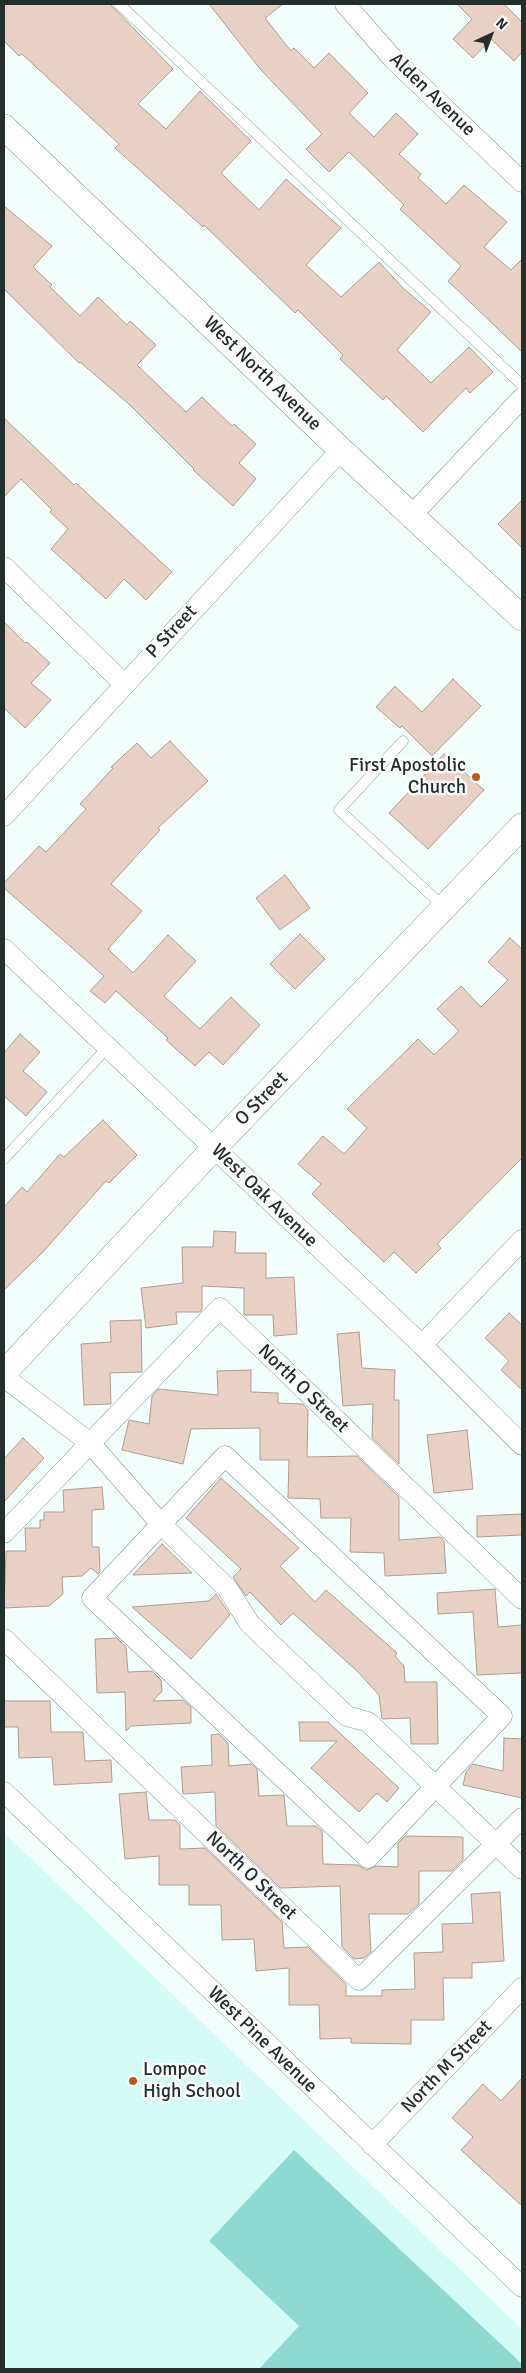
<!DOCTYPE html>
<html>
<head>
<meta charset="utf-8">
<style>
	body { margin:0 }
	#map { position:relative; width:526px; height:2373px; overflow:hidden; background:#f2fefc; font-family:Signika,sans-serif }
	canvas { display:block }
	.frame { position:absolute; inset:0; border:5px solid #232e2d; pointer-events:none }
	.north { position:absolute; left:466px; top:10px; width:50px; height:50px; -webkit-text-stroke:4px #fff; paint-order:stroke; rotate:43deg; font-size:14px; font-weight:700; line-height:20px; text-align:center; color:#232e2d }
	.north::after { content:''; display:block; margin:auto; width:18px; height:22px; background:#232e2d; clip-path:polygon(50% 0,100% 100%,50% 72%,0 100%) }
</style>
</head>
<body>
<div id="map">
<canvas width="526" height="2373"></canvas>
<div class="frame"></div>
<div class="north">N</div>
</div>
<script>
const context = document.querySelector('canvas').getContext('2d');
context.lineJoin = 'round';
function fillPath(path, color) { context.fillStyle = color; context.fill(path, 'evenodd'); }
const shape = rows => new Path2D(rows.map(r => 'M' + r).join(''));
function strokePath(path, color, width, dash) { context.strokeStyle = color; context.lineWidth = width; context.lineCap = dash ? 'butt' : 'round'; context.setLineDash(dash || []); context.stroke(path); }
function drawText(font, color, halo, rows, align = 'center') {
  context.font = font + ' Signika,sans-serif'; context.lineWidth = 5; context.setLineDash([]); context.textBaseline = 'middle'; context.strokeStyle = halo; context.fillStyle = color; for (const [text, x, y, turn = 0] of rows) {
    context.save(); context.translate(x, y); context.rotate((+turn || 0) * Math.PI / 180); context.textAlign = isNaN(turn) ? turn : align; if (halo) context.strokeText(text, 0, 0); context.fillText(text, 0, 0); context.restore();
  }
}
fillPath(shape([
	[4,1833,522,2329,522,2369,4,2369]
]), '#d4fbf6');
fillPath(shape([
	[294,2150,521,2363,522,2369,259,2369,299,2326,209,2241]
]), '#8edad2');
const building = shape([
	[4,4,110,4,173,69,138,104,166,129,200,91,251,141,221,173,259,210,286,179,341,228,306,265,341,297,379,262,403,288,431,312,397,350,431,383,469,347,493,372,470,393,466,388,423,432,386,396,383,400,340,359,343,355,298,310,295,313,204,225,203,227,115,148,119,144,22,54,19,56,4,41,4,4],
	[209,4,283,4,265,18,291,51,294,48,314,68,329,53,368,93,349,113,374,137,396,113,418,134,399,154,421,174,418,178,446,204,464,185,507,222,484,247,511,270,522,259,522,352,448,281,461,266,400,209,404,205,349,152,329,172,306,149,322,134,261,70,209,4],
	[457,4,504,4,522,22,522,52,514,61,491,39,473,58,453,39,472,19,457,4],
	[4,206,52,246,33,267,52,285,50,287,80,316,98,297,127,325,130,321,156,345,137,365,186,412,202,397,232,426,234,424,256,444,239,463,256,479,233,506,193,470,194,469,130,405,80,362,79,363,4,289,4,206],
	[4,418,74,485,76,483,172,572,146,600,124,579,106,599,51,549,68,529,50,512,52,510,21,479,4,497,4,418],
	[522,500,522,548,498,524,522,500],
	[4,622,25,643,27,642,50,663,31,683,51,700,25,728,4,708,4,622],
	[453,679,481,706,432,756,402,726,400,728,376,707,395,686,422,712,453,679],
	[170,741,208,781,158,828,160,830,111,884,142,911,108,949,133,973,168,935,196,961,164,996,200,1029,231,997,260,1025,223,1065,209,1052,195,1066,166,1040,168,1038,116,991,105,1003,90,991,104,976,4,888,4,883,39,846,46,852,86,809,80,804,113,768,111,767,137,743,151,758,170,741],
	[444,754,484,790,428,849,389,813,444,754],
	[285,875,310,908,280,930,256,898,285,875],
	[300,934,325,959,295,989,270,964,300,934],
	[510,938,522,949,522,1158,437,1244,441,1248,416,1273,394,1252,384,1262,312,1194,321,1184,298,1164,323,1136,344,1154,367,1128,347,1109,418,1039,434,1055,459,1031,437,1009,461,986,481,1007,508,980,488,962,510,938],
	[20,1034,40,1052,23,1071,47,1092,26,1116,4,1096,4,1053,20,1034],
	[103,1120,137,1155,109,1183,106,1181,42,1253,4,1290,4,1207,22,1187,27,1192,60,1154,64,1157,103,1120],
	[214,1231,236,1232,235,1253,266,1253,266,1278,294,1277,297,1334,274,1336,273,1315,244,1315,244,1288,202,1286,202,1309,200,1312,176,1312,177,1324,146,1328,141,1288,183,1283,182,1247,213,1247,214,1231],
	[509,1313,522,1325,522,1390,501,1370,509,1361,485,1338,509,1313],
	[141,1320,142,1372,110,1373,111,1404,84,1405,81,1344,111,1342,110,1321,141,1320],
	[359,1332,362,1368,395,1370,394,1400,399,1400,399,1464,372,1438,373,1404,343,1406,337,1334,359,1332],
	[251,1370,251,1392,278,1393,278,1403,303,1404,308,1410,307,1457,357,1456,399,1497,399,1540,441,1537,444,1541,446,1573,385,1576,384,1553,350,1552,351,1518,321,1518,320,1499,288,1498,289,1460,260,1460,260,1428,191,1429,183,1464,122,1450,129,1420,149,1424,152,1396,158,1389,218,1395,217,1371,251,1370],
	[467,1430,473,1489,434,1493,427,1435,467,1430],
	[23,1438,44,1458,4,1502,4,1459,23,1438],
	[221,1478,299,1548,280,1566,315,1602,326,1590,397,1653,395,1656,404,1666,405,1682,437,1682,438,1744,411,1744,410,1718,382,1719,379,1695,358,1672,293,1613,281,1625,250,1592,246,1596,233,1577,241,1569,186,1518,221,1478],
	[102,1487,104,1509,92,1510,92,1547,99,1547,100,1572,98,1574,91,1568,82,1576,62,1577,63,1594,49,1606,4,1608,6,1551,26,1551,25,1528,40,1528,40,1520,44,1520,44,1512,64,1512,63,1490,102,1487],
	[522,1514,522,1535,477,1537,477,1516,522,1514],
	[162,1544,192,1573,133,1575,162,1544],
	[495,1589,498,1627,522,1625,522,1673,477,1675,473,1612,438,1614,437,1593,495,1589],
	[216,1594,230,1615,191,1659,132,1607,209,1601,216,1594],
	[117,1638,126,1647,128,1672,152,1671,161,1680,162,1691,153,1701,183,1700,191,1707,191,1723,131,1726,126,1731,125,1692,97,1693,95,1639,117,1638],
	[4,1701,50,1701,51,1732,83,1732,85,1761,111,1760,112,1782,54,1785,52,1757,19,1758,18,1727,4,1727,4,1701],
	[299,1722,328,1722,399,1788,387,1802,377,1793,359,1812,311,1768,337,1741,300,1741,299,1722],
	[219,1734,228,1743,229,1766,251,1764,257,1769,259,1796,284,1795,287,1826,316,1826,322,1831,323,1864,358,1865,366,1870,377,1866,398,1867,398,1843,405,1836,463,1837,463,1860,452,1871,419,1871,419,1904,408,1914,369,1914,371,1952,364,1958,354,1959,342,1947,340,1886,280,1888,216,1826,215,1792,183,1794,181,1767,212,1765,211,1735,219,1734],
	[504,1738,522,1739,522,1798,463,1785,466,1772,473,1764,503,1771,504,1738],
	[146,1792,149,1820,175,1820,180,1825,180,1849,205,1848,282,1922,284,1948,308,1947,346,1984,346,1996,382,1996,382,1990,415,1989,414,1953,443,1952,442,1924,473,1923,471,1894,500,1892,504,1961,472,1963,472,1978,443,1978,444,2020,411,2020,411,2044,351,2043,351,2038,320,2039,319,2005,289,2005,289,1968,256,1971,254,1939,222,1940,221,1905,189,1905,189,1885,159,1885,159,1856,125,1859,119,1794,146,1792],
	[522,2078,522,2206,461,2150,473,2137,452,2118,483,2084,501,2101,522,2078]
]);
fillPath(building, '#e8d0c5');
strokePath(building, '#b19b90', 1);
const service = shape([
	[119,4,522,385],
	[403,741,339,810,444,907],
	[4,1159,108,1047]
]);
const minor = shape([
	[345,4,394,60,522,182],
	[411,516,522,398],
	[4,567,124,684],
	[4,816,341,450],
	[4,949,422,1345,522,1445],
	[422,1345,522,1240],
	[4,1377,90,1443,161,1524,227,1588,250,1624,347,1716,368,1722,522,1869],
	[225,1456,502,1716,368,1858,92,1598,225,1456],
	[4,1533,220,1308,522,1599],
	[4,1639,359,1980,522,1818],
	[4,1792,522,2287],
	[372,2145,522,1988]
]);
const tertiary = shape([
	[4,127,341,450,522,618],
	[4,1373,214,1148,522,826]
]);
strokePath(service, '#7e9996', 11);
strokePath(minor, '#7e9996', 21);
strokePath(tertiary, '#7e9996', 26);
strokePath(service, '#fff', 10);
strokePath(minor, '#fff', 20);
strokePath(tertiary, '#fff', 25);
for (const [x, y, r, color] of [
	[476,777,5,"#bb591d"],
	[133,2081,5,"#bb591d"]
]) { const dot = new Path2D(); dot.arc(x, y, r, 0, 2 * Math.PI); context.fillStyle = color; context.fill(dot); strokePath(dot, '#fff', 2); }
drawText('19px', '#232e2d', '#fff', [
	["Alden Avenue",432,95,44],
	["West North Avenue",262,374,44],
	["P Street",172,632,-47],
	["O Street",262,1099,-46],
	["West Oak Avenue",264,1196,44],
	["North O Street",303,1389,44],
	["North O Street",251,1876,44],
	["West Pine Avenue",262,2040,44],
	["North M Street",447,2067,-46]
]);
drawText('19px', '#232e2d', '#fff', [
	["First Apostolic",466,766],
	["Church",466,788],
	["Lompoc",143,2070,"left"],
	["High School",143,2092,"left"]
], 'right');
</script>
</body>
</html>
